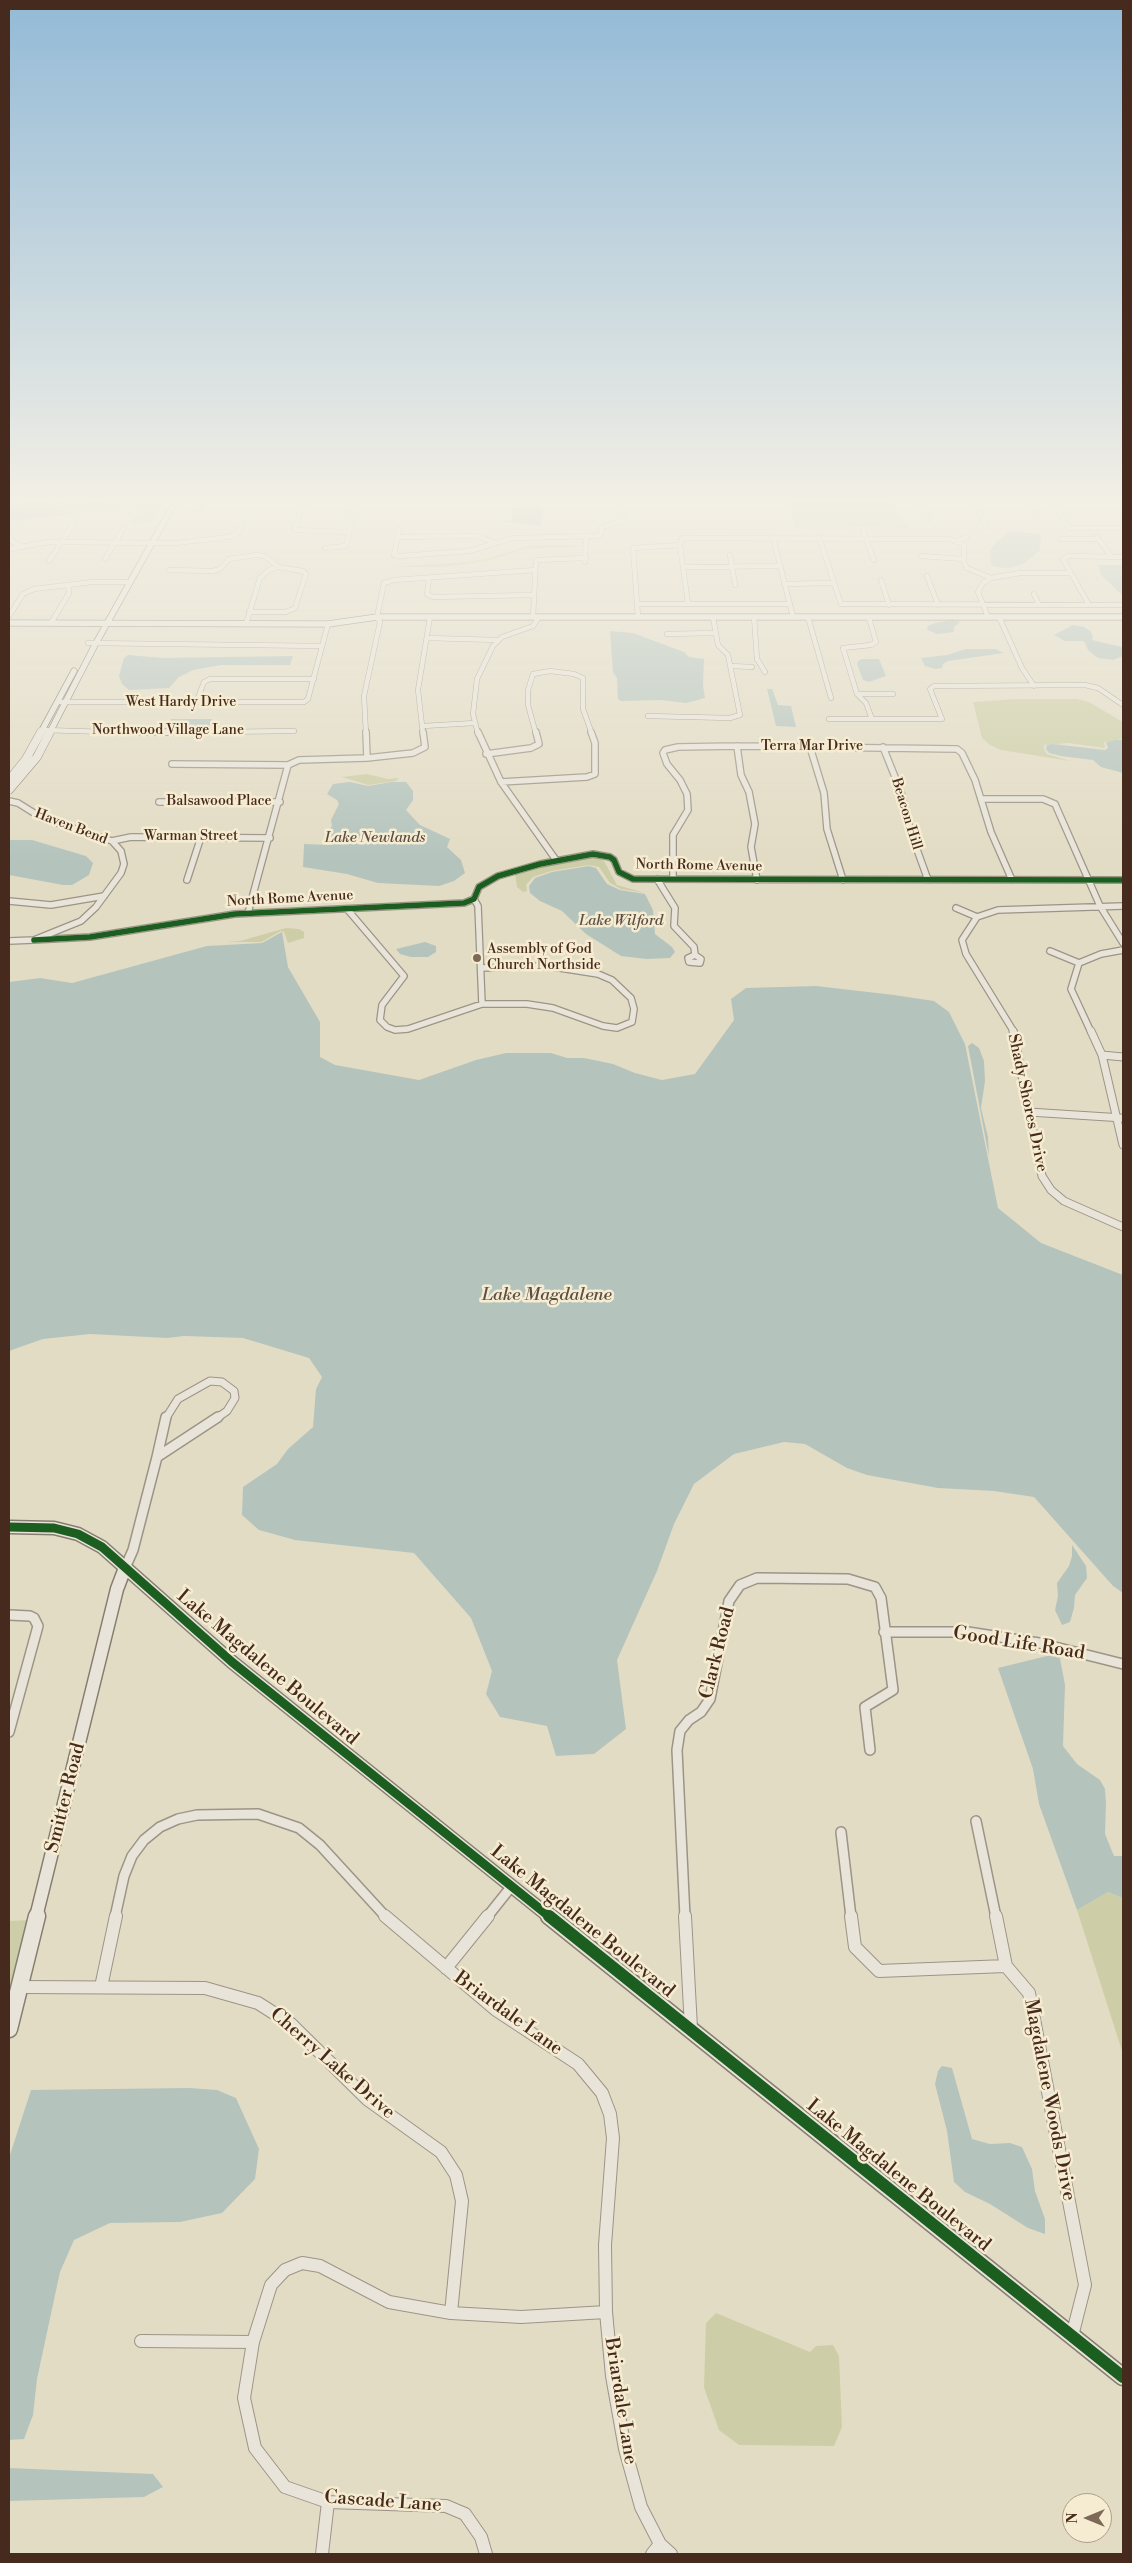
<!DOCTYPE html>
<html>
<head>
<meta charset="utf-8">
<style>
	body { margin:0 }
	#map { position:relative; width:1132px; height:2563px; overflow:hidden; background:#e3dcc5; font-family:"Libre Bodoni",serif }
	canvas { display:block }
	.frame { position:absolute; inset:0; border:10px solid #472a1e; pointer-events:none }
	.north { position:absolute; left:1062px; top:2493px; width:50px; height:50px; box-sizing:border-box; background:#f5ecd1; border:1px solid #af9e89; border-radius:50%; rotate:270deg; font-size:14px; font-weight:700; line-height:20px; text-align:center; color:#472a1e }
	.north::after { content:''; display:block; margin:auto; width:18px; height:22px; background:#7e6858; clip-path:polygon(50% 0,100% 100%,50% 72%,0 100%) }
</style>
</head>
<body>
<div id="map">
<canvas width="1132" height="2563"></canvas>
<div class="frame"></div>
<div class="north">N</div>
</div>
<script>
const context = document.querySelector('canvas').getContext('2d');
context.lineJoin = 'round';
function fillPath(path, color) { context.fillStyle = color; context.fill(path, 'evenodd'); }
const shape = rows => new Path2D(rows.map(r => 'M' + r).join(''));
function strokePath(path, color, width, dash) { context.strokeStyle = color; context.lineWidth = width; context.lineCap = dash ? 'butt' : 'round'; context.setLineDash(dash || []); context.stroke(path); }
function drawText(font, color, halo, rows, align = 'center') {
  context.font = font + ' "Libre Bodoni",serif'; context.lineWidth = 5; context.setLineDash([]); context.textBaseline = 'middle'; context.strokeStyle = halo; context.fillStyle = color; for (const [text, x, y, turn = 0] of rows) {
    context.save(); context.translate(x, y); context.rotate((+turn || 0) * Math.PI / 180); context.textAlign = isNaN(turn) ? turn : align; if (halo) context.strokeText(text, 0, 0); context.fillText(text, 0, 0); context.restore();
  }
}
fillPath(shape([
	[46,502,130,503,163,502,154,520,135,526,129,522,139,513,134,510,91,512,9,523,9,521,56,515,63,510],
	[789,502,894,502,901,518,909,529,860,526,841,529,795,528],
	[531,545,583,545,576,547,525,549,488,561,443,567,388,567,465,562,485,559],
	[1015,699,1077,699,1089,702,1123,722,1123,739,1104,742,1105,748,1068,743,1044,745,1044,749,1047,754,1070,761,1001,750,990,745,982,738,973,702],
	[367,774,388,779,399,778,396,781,368,785,342,777],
	[596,857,604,861,617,885,645,893,621,889,610,883,599,867,589,865,551,871,533,877,526,885,527,891,523,892,517,887,515,874,578,858],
	[286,928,299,929,304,932,304,938,288,943,284,932,281,931,261,942,226,942,240,941],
	[1108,1892,1123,1898,1123,2054,1077,1910],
	[30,1920,9,2003,9,1921],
	[716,2313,810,2352,816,2346,833,2345,839,2356,842,2427,834,2446,739,2445,719,2430,704,2387,706,2323]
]), '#cdcea7');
fillPath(shape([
	[26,502,44,502,62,510,55,515,9,521,9,506],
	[540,506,544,510,540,526,503,522,513,518,512,508],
	[1010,531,1041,534,1040,550,1025,563,1008,568,994,567,991,564,990,551,997,541],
	[1098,565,1123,565,1123,596,1101,575],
	[953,620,960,622,954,627,954,632,937,634,927,630,928,626,935,623],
	[1073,625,1084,627,1090,631,1093,636,1092,640,1122,647,1123,656,1113,660,1098,658,1088,650,1084,641,1065,641,1054,635],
	[610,631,633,633,684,652,689,657,704,659,703,685,705,698,686,703,661,700,621,701,618,699,617,678,613,672],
	[966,649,995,649,1004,653,948,661,943,664,942,668,935,669,925,666,921,658,947,655],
	[128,655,164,658,293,656,290,665,221,665,193,670,179,677,169,688,129,690,122,684,119,676,124,658],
	[862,659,879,659,886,676,869,682,863,680,857,664,858,661],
	[767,689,772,689,778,705,791,706,796,727,776,726],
	[171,719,212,719,209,727,168,727],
	[1115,740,1123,740,1123,773,1101,767,1093,760,1061,756,1049,753,1046,749,1047,745,1053,744,1105,750,1108,748,1106,742],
	[350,782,368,786,392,782,406,782,413,791,413,800,406,810,420,825,450,839,447,847,461,860,465,873,454,881,439,886,378,883,347,874,303,867,304,844,331,845,333,839,324,836,332,826,331,820,339,804,337,800,327,794,333,784],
	[9,840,32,840,86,856,93,863,89,875,72,885,63,885,9,875],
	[589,866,596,868,607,884,620,890,645,894,653,910,655,934,672,947,675,952,670,958,646,959,621,956,586,934,562,911,540,901,530,893,529,886,535,878,552,872],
	[282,932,288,967,320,1022,320,1057,335,1065,419,1080,476,1060,506,1053,551,1053,567,1058,584,1058,613,1064,635,1073,662,1080,695,1074,734,1020,731,999,746,988,816,986,894,995,934,1001,949,1012,965,1044,998,1208,1041,1243,1123,1275,1123,1593,1113,1586,1034,1497,994,1491,938,1488,867,1475,847,1468,805,1444,784,1442,734,1454,694,1484,674,1524,657,1571,617,1660,626,1729,594,1754,556,1756,547,1726,500,1717,486,1694,492,1671,471,1618,414,1553,295,1540,259,1530,242,1515,243,1487,277,1464,288,1449,313,1427,316,1389,322,1377,309,1358,243,1338,184,1336,167,1338,90,1334,43,1339,9,1351,9,982,40,978,72,983,207,946,262,943],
	[425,942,436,946,436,952,428,957,411,957,400,954,396,949],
	[972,1043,979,1048,984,1061,985,1081,981,1108,988,1137,989,1157,968,1046],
	[1072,1545,1086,1566,1087,1578,1075,1595,1074,1608,1070,1622,1062,1625,1055,1610,1058,1596,1057,1583,1069,1566,1072,1556],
	[1059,1653,1065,1685,1063,1746,1077,1764,1100,1780,1105,1789,1106,1803,1105,1834,1114,1856,1123,1856,1123,1898,1108,1892,1077,1910,1039,1804,1033,1769,998,1668],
	[942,2066,952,2068,972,2139,990,2144,1010,2143,1022,2147,1032,2169,1035,2191,1045,2219,1045,2234,1028,2228,990,2204,965,2192,954,2182,947,2131,935,2084,938,2071],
	[189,2088,217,2090,236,2098,259,2149,255,2179,222,2213,180,2222,110,2223,74,2240,60,2272,37,2379,33,2415,24,2439,9,2440,9,2158,31,2090],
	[9,2468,153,2474,163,2487,144,2497,9,2501]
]), '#b4c4bd');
const streetFar4 = shape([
	[304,502,294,530,348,532],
	[920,502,928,520],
	[975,502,986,526],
	[1028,502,1038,519],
	[1052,502,1069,528,1123,528],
	[199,510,201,502],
	[862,528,874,560],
	[399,530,394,555,400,556,469,551,513,538,596,536,601,534,602,527,622,521,621,502],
	[11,535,10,540,20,546],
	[1096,536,1111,556],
	[398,537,477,536,496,543],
	[773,537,793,617],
	[819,537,841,604,1123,605],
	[1061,539,1098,539],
	[956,541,967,537],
	[325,548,346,546,356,502],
	[9,549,49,542,176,543,229,537,238,533,242,525],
	[730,555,735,585],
	[921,556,964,559],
	[105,559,124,528],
	[49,561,73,524],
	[585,562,586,537],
	[683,567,780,566],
	[169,570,213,571,220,569,229,559,256,555,265,556,278,567,303,571,306,574,295,608,286,612,249,612],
	[927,576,938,605],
	[429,579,427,594,433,597,534,595],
	[881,580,889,605],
	[784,584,833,583],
	[1034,594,1039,605],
	[638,604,790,604],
	[688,604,680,545,682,538,950,539,964,545,964,562,967,568,991,578],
	[1089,605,1063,559,1068,556,1123,557],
	[9,616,23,594,34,589,92,582,130,582],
	[533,617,536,560,586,558],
	[638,617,633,548,680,545],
	[754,617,757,659,765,672],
	[808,617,831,698],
	[988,617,978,592,983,583,991,578,1020,573,1070,573],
	[999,617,1022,668,1034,686],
	[869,618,876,642,871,645,843,648,857,694,866,703,872,719],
	[51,623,69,593,68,585],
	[246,624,260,578,269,570,278,567],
	[667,634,715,633],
	[427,638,498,640],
	[88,643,322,646],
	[731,666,752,667],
	[857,694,893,694],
	[57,702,304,702,308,699,328,624],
	[196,703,204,682,210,679,314,679],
	[648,716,730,718,740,715,728,655,718,645,713,617],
	[829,719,942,719,930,689,934,686,1085,685,1098,688,1123,705],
	[423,726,475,723],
	[44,730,138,733,294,731],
	[366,734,364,696,380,622,377,617,384,583,394,580,535,570],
	[423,734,418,690,430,617],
	[478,734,473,714,477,679,493,646,502,637,533,626,539,617],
	[536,734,528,705,528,690,533,674,550,671,574,674,583,678,583,709,592,734]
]);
const streetFar3 = shape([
	[115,732,195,732],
	[366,732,367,758],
	[478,732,501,782,556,860],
	[737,746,741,775,749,792,755,824,751,847,757,880],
	[810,747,824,793,827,829,843,880],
	[883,747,901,792,911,833,928,880],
	[486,754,531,748,539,744,536,732],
	[172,764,288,765],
	[288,765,299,760,367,758,413,753,425,747,423,732],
	[501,782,587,777,595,774,595,743,591,732],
	[983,799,1043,799,1055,804,1100,906,1123,943],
	[9,801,18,803,42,818,112,841,121,851,124,864,121,873,96,907,81,921,34,940,9,941],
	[159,802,280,802],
	[112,841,131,837,270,838],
	[657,879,675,908,674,926,694,947,695,955],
	[673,879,673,835,688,810,687,794,680,780,667,764,663,753,665,750,678,747,737,746,957,749,962,753,975,780,991,832,1012,880],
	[187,880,201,837],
	[474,899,478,906,482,1004],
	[9,901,51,905,104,896],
	[956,908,977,917],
	[347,909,404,976,382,1005,380,1020,387,1027,395,1030,408,1029,482,1004,527,1004,553,1008,603,1026,617,1028,632,1022,634,1009,631,998,612,980,598,974,547,966,481,968],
	[248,913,288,765],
	[34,940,90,937,235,914,464,903,474,899,479,887,498,876,540,864,593,854,610,857,614,860,619,872,633,879,1123,880],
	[1050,951,1079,963],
	[695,955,701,959,700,963,689,962,688,958,695,955],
	[1014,1032,966,954,962,940,977,917,998,910,1123,906],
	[1091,1032,1071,989,1079,963,1101,954,1123,950]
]);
const streetFar2 = shape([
	[1013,1031,1042,1176,1051,1190,1064,1201,1123,1227],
	[1091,1031,1102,1055,1123,1145],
	[1102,1055,1123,1057],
	[1029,1112,1123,1118],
	[166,1418,178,1399,210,1381,222,1382,234,1391,235,1398,227,1411,217,1418]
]);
const streetFar1 = shape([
	[157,1457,166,1417],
	[157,1457,218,1417],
	[125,1568,133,1550,157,1457],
	[9,1615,30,1616,34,1618,38,1626,9,1732],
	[884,1632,968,1632,1039,1643,1123,1664],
	[976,1821,996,1917],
	[841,1832,851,1917],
	[115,1917,124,1876,132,1856,144,1840,160,1827,178,1819,197,1815,258,1814,299,1828,320,1845,386,1917],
	[487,1917,511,1887],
	[685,1917,677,1750,680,1731,689,1720,701,1712,710,1699,729,1601,740,1585,757,1578,848,1579,875,1587,881,1598,893,1690,865,1707,870,1750]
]);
const street = shape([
	[385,1916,496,2010,578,2064,602,2093,610,2114,613,2138,605,2245,606,2312,612,2376,625,2449,641,2507,660,2544,671,2554],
	[685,1916,691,2028],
	[851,1916,855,1947,879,1971,1006,1966,1029,1993,1085,2285,1072,2336],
	[996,1916,1006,1966],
	[446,1968,488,1916],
	[19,1987,205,1988,258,2003,291,2024,367,2099,441,2152,456,2175,462,2201,451,2313],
	[101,1987,116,1916],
	[141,2341,253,2342],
	[322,2554,328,2502],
	[486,2554,481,2537,465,2514,446,2506,328,2502,285,2487,255,2448,244,2398,253,2342,271,2285,285,2270,302,2263,320,2266,389,2302,451,2313,521,2317,606,2312],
	[652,2554,660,2544]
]);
const secondaryFar3 = shape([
	[9,623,328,624,377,617,1123,617],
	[40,734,74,671],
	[49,734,96,643,175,502]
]);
const secondaryFar2 = shape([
	[9,780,26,759,41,732],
	[9,790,37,757,50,732]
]);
const secondaryFar1 = shape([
	[9,1527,54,1528,78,1534,102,1547,232,1662,550,1917],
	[36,1917,117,1589,125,1568]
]);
const secondary = shape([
	[549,1916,1123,2377],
	[9,2029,37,1916]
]);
strokePath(streetFar4, '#9c9486', 5.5);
strokePath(streetFar3, '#9c9486', 8);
strokePath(streetFar2, '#9c9486', 9);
strokePath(streetFar1, '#9c9486', 12);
strokePath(street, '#9c9486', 14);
strokePath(secondaryFar3, '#867d70', 7);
strokePath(secondaryFar2, '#867d70', 9);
strokePath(secondaryFar1, '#867d70', 15);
strokePath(secondary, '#867d70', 19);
strokePath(streetFar4, '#e8e4d9', 4.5);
strokePath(streetFar3, '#e8e4d9', 5.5);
strokePath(streetFar2, '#e8e4d9', 7);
strokePath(streetFar1, '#e8e4d9', 9);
strokePath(street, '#e8e4d9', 12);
strokePath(secondaryFar3, '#e8e4d9', 5.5);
strokePath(secondaryFar2, '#e8e4d9', 8);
strokePath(secondaryFar1, '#e8e4d9', 12);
strokePath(secondary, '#e8e4d9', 16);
strokePath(shape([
	[34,940,90,937,235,914,464,903,474,899,479,887,498,876,540,864,593,854,610,857,614,860,619,872,633,879,1123,880]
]), '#1b5e20', 5.5);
strokePath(shape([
	[9,1527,54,1528,78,1534,102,1547,232,1662,550,1917]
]), '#1b5e20', 9);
strokePath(shape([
	[549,1916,1123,2377]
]), '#1b5e20', 12);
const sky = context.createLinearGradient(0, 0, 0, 861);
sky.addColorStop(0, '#93bad7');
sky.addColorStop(0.58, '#f2efe5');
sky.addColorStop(1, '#f2efe500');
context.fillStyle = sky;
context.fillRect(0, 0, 1132, 861);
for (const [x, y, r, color] of [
	[477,958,5,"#7e6858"]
]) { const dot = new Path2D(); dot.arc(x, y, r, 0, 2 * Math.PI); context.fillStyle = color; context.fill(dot); strokePath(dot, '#f5ecd1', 2); }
drawText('14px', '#472a1e', '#f5ecd1', [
	["West Hardy Drive",181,703],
	["Northwood Village Lane",168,731],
	["Terra Mar Drive",812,747],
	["Balsawood Place",219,802],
	["Beacon Hill",906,814,73],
	["Haven Bend",71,827,21],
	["Warman Street",191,837],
	["North Rome Avenue",699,866,1],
	["North Rome Avenue",290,899,-3]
]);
drawText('14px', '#472a1e', '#f5ecd1', [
	["Assembly of God",487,950],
	["Church Northside",487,966]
], 'left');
drawText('italic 15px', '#5d4e45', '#f5ecd1', [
	["Lake Newlands",375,838],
	["Lake Wilford",621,921]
]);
drawText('16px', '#472a1e', '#f5ecd1', [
	["Shady Shores Drive",1027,1103,78]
]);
drawText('italic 18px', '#5d4e45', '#f5ecd1', [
	["Lake Magdalene",547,1296]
]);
drawText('19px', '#472a1e', '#f5ecd1', [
	["Good Life Road",1019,1644,9],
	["Clark Road",718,1653,-76],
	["Lake Magdalene Boulevard",267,1668,40],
	["Smitter Road",66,1798,-76],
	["Lake Magdalene Boulevard",582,1922,39],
	["Briardale Lane",508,2014,36],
	["Cherry Lake Drive",332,2064,41],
	["Magdalene Woods Drive",1049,2100,79],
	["Lake Magdalene Boulevard",898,2176,39],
	["Briardale Lane",620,2401,81],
	["Cascade Lane",383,2502,4]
]);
</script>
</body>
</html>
